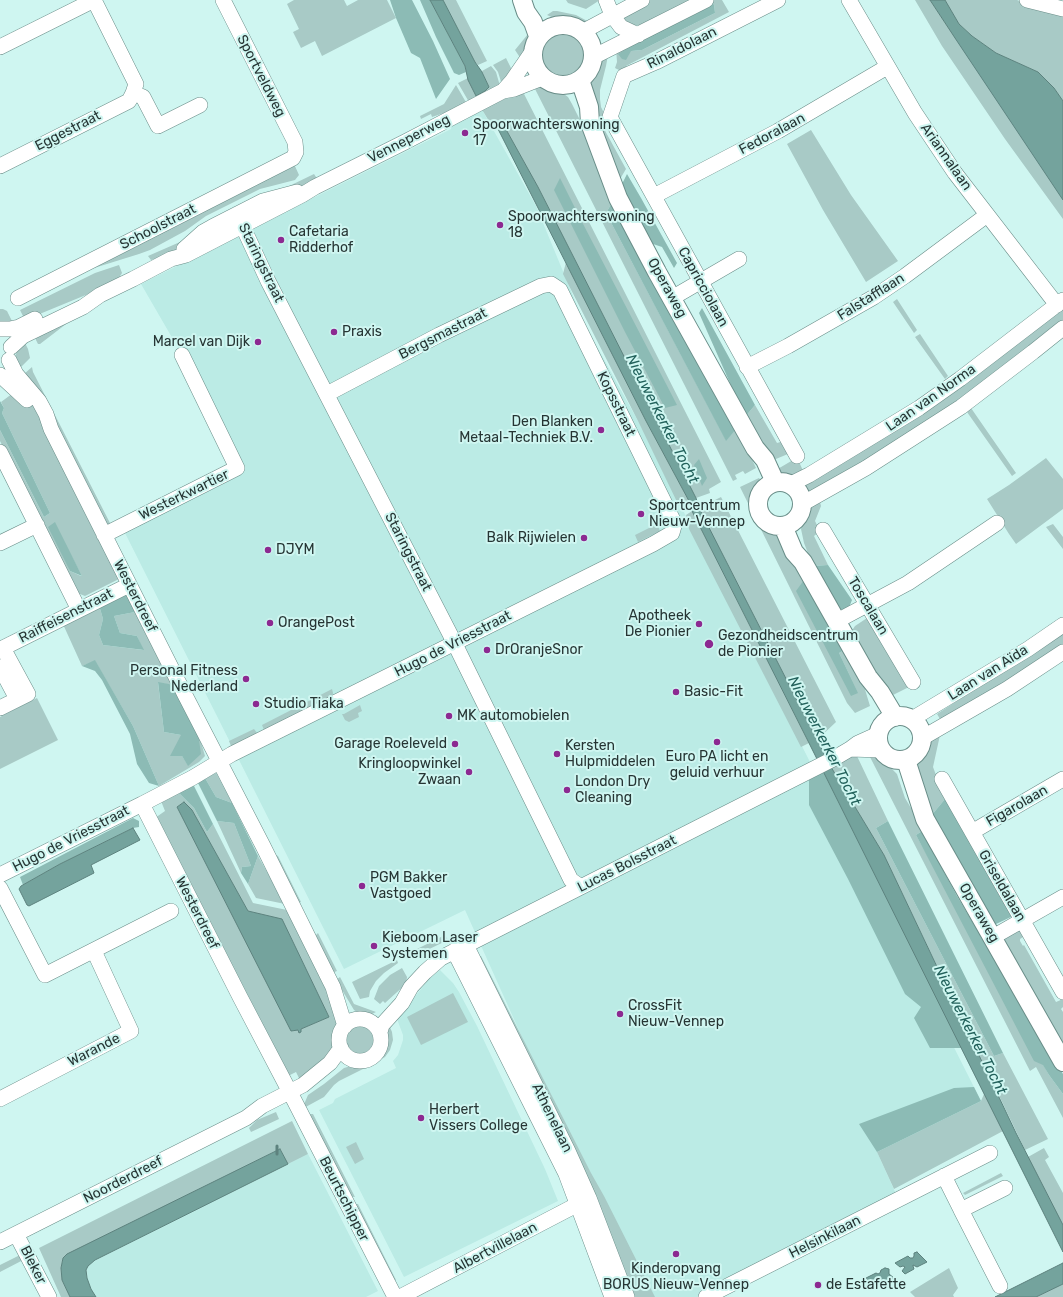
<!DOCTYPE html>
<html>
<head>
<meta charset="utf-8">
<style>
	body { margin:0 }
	canvas { display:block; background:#cff6f1 }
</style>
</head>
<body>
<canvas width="1063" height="1297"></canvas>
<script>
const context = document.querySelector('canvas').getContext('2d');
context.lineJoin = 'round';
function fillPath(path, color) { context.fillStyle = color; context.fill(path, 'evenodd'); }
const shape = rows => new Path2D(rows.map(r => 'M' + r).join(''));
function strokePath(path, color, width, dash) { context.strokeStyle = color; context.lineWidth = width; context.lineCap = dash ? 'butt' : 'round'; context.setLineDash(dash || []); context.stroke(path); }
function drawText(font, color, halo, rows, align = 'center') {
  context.font = font + ' Rubik,sans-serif'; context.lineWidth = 4; context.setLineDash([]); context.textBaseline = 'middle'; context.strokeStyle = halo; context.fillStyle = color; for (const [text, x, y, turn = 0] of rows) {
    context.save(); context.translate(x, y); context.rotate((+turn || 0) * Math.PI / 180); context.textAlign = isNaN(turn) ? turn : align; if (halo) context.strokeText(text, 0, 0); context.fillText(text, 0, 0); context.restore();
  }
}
fillPath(shape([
	[481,108,536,206,586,327,638,421,981,1101,877,1152,896,1194,699,1297,647,1297,596,1202,465,910,344,969,124,531,244,471,196,379,141,284,451,129,450,124],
	[440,970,453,983,459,992,477,1026,545,1169,558,1201,404,1277,319,1110,333,1103,335,1099,396,1068,393,1061,398,1055,403,1040,403,1035,397,1019,429,979],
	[308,1154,378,1291,366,1297,96,1297,91,1289,87,1278,86,1270,87,1266,95,1260]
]), '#bbebe5');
fillPath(shape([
	[294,0,344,0,347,6,358,0,387,0,396,18,322,56,315,41,301,48,293,32,299,29,287,4],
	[443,0,456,0,487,61,478,65,475,62],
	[566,0,600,0,586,9,568,3],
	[650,0,697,0,642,25,631,25,619,16],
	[714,0,722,0,729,12,626,66,627,73,625,73,615,68,617,62,616,48],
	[714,4,715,13,642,50,631,51],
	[915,0,930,0,955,38,1063,200,1063,219,1005,139,942,46],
	[945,0,1017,0,1027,4,1063,14,1063,101,1054,88,1038,72,996,53,972,36,959,24],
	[553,11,557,11,576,15,591,23,582,24,569,21,558,20,547,15],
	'541 55a23 23 0 1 1 46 0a23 23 0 1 1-46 0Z',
	[528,34,532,40,521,59,515,50],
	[608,55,606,66,600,90,600,99,601,107,609,123,603,127,626,169,617,184,602,142,589,80,594,72,600,60],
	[506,58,513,72,502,85,498,72,493,65],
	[491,66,496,72,500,86,469,102,458,83,468,78,476,96,489,87,482,71],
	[456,85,467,104,456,109,432,117,431,114,421,119,420,116,444,104],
	[542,85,561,92,568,97,572,104,590,140,613,201,606,213,726,440,737,428,756,468,745,474,743,471,735,475,737,479,733,481,534,87],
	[522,90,721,482,709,489,710,493,696,498,538,187,503,124,500,123,495,131,481,108],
	[811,130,851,195,898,261,866,282,823,210,787,144],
	[294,164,299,175,295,180,260,189,206,216,185,231,150,250,139,254,94,268],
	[314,174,318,180,303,187,281,190],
	[194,234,183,247,163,257,151,260,148,256,180,242],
	[566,262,646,421,689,501,679,506,638,421,563,274],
	[119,265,122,273,117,281,98,290,25,320,20,310,95,273],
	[897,299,917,330,914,333,893,302],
	[1063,307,1063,323,957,403,808,496,806,490,801,484,952,394],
	[0,309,3,309,7,311,14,325,0,323],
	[70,321,40,344,38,344,33,334],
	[920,334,948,376,945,379,915,337],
	[24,341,28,349,30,358,17,371,15,357,18,348],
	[32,367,33,372,111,525,106,524,24,374],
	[24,385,119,579,85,596,75,592,0,441,0,430,44,517,50,513,2,413,4,408,1,402],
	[54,523,82,576,81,576,70,571],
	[755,405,777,443,784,441,788,454,771,461,745,417],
	[971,408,1016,473,1012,476,967,412],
	[1046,458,1063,479,1063,509,1016,544,1009,534,987,499,1009,485],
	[793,460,800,464,804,473,794,477,784,476,776,470],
	[759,478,761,481,759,490,755,500,754,506,757,517,764,525,775,530,783,538,858,693,839,653,846,649,860,673,870,706,855,713,847,703,740,487],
	[721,497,836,722,817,740,699,508],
	[819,498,821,506,815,521,820,531,814,536,828,565,813,566,804,543,801,529,804,518,811,504],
	[692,511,809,743,801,747,689,529,686,515],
	[657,524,660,531,638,542,635,535],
	[1053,524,1063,537,1063,549,1046,527],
	[99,605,103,619,99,635,103,645,143,650,137,636,120,633,114,616,135,612,174,685,158,683,164,732,181,735,182,756,188,765,198,733,203,749,205,756,199,762,159,786,133,726,95,661,82,666,62,622],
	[870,616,911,686,889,697,851,632,855,626],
	[1063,632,1063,646,943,724,937,714],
	[332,689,333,693,332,697,264,730,262,725],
	[37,698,58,740,0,769,0,717],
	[360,705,362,711,358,713,359,717,349,722,345,720,342,714,344,714],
	[254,729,257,733,256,735,231,746,229,741],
	[940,735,933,767,945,799,931,816,917,765,919,759,929,740],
	[856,754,888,821,876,828,994,1056,1003,1053,1048,1139,1025,1150,884,855,831,767],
	[870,757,878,758,887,764,897,774,905,798,920,823,922,831,916,835,1049,1075,1063,1094,1063,1118,1036,1067,1030,1071],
	[216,773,232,803,216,797,205,778],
	[178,792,194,808,207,832,213,824,253,903,287,910,340,1018,340,1027,336,1033,334,1042,334,1050,302,1084,296,1072,286,1077,155,818,165,811,161,801],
	[184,802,192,810,248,911,282,920,329,1017,301,1029,299,1032,298,1029,293,1031,177,807],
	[217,821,234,823,251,866,242,867,241,873],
	[276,855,278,856,301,902,297,904],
	[258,856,285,904,256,898,248,884],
	[1015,929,1025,932,1026,935,1020,939,1020,941,1023,946,1024,945,1056,1002,1063,999,1063,1007,1061,1009,1063,1012,1063,1051,1004,941,1005,938],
	[318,933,337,971,332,973,315,936],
	[445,935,448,940,419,954,417,949],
	[481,956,591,1173,604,1196,655,1297,630,1297,476,959],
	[397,960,398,963,384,973,376,981,370,991,369,997,360,999,352,982],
	[402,968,407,977,406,984,385,1003,383,1001,380,1004,374,999,379,986,390,975],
	[340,977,354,1004,376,1012,372,1014,365,1016,360,1014,354,1010,336,980],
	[453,993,468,1022,421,1045,407,1017],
	[389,1025,392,1032,393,1040,390,1050,385,1057,371,1065,339,1081,334,1085,324,1097,302,1109,308,1095,324,1084,344,1068,351,1066,365,1066,376,1061,381,1056,384,1048,385,1034],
	'347 1040a13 13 0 1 1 26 0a13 13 0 1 1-26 0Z',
	[984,1094,1003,1131,894,1189,877,1152,981,1101],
	[276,1112,279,1119,251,1132,249,1128,257,1120],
	[311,1114,313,1114,355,1197,347,1196,307,1116],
	[292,1121,308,1154,288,1164,280,1149,63,1258,61,1268,62,1280,70,1297,61,1297,39,1248],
	[356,1142,364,1159,355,1164,346,1147],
	[1044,1148,1049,1157,1045,1160,1063,1193,1063,1226,1028,1157],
	[1001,1173,1003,1176,965,1195,963,1193],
	[353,1204,358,1204,396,1280,390,1283],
	[22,1254,25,1259,0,1272,0,1265],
	[949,1268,958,1288,953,1295,954,1297,915,1297,910,1292],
	[1063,1284,1063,1297,1036,1297]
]), '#a8cac6');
fillPath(shape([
	[390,0,412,0,433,41,450,79,436,99,420,58,411,53,396,18],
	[420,0,430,0,465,66,466,72,459,75,454,73,436,37],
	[714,4,715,13,642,50,631,51,626,60,622,59,618,54,645,38],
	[627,174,641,198,677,263,674,268,662,247,653,244,621,186],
	[560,178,581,220,677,405,665,408,625,332,554,190],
	[613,201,737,428,726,441,606,213],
	[702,308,755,405,745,417,699,313],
	[0,401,4,408,2,413,50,513,44,517,0,430],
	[699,459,707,478,702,486,694,465],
	[55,522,82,576,70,571,48,527],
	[828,565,852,600,850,605,855,607,844,611,836,606,813,566],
	[804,580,846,649,839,653,858,693,851,696,796,591],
	[127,591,135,612,114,616,120,633,137,636,144,650,103,645,99,635,103,619,99,605],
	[95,660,133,726,159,786,149,783,137,764,130,734,102,680,95,671,82,666],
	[158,682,174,685,198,733,201,754,188,766,182,756,170,756,181,735,164,732],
	[824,772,962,1048,930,1048,914,1018,921,1007,905,994,848,879,809,805,809,780],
	[205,778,216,797,232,803,258,856,248,884,241,873,242,867,251,866,234,823,217,821,197,781],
	[193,784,213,824,207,832,194,808,178,792],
	[945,799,1015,915,994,925,931,816],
	[133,818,139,821,139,827,133,828,60,864,23,885,20,877],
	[888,821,1003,1053,994,1056,876,828],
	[922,831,957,896,1063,1074,1063,1094,1049,1075,1043,1065,1034,1061,916,835],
	[974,1087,981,1101,877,1152,859,1124,954,1088]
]), '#8cbbb5');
const water = shape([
	[430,0,443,0,475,62,482,72,489,87,485,91,476,96,468,80,465,66,430,0],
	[930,0,945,0,959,24,972,36,996,53,1038,72,1054,88,1063,101,1063,200,955,38,930,0],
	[500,123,503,124,538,187,696,498,699,508,831,767,884,855,1016,1133,1063,1225,1063,1252,809,743,692,511,689,501,646,421,497,127,500,123],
	[184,802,192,810,248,911,282,919,329,1017,301,1029,301,1032,299,1033,298,1030,291,1031,177,807,184,802],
	[133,828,140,840,91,865,94,873,29,906,27,905,19,889,21,886,60,864,133,828],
	[280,1149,288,1164,95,1260,88,1266,86,1270,87,1278,91,1289,96,1297,70,1297,62,1280,61,1268,63,1258,67,1254,280,1149],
	[917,1252,927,1262,917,1267,913,1265,913,1266,914,1269,905,1274,902,1271,905,1267,903,1266,900,1267,895,1263,908,1256,910,1258,913,1258,914,1256,914,1253,917,1252],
	[1063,1263,1063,1284,1036,1297,995,1297,1063,1263],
	[885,1268,889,1269,889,1274,894,1278,876,1289,873,1286,873,1284,872,1283,869,1282,866,1278,876,1273,878,1274,880,1273,881,1270,885,1268]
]);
fillPath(water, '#74a39d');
strokePath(water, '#5d827e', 1);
strokePath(shape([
	[277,1146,277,1154]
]), '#5d827e', 3);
const minor = shape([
	[94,0,136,84,133,93,143,97,158,126,200,105],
	[606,0,612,15,621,27,638,35],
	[778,0,656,62,624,76,610,117,797,456],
	[849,0,915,113,955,173,1057,305],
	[1027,0,1063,9],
	[582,32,642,0],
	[0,47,94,0],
	[593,57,706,0],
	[503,91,512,81,532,52],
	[0,166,129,101,133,93],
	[654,196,778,131,887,67],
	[237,214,268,281,450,634,571,880,581,887],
	[184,249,203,232,212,227,263,201,297,192],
	[18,298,293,158,296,152,295,142,223,0],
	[672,298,739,259],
	[1,329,10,329,19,327,35,319],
	[11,347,23,336,83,307,100,295,133,279,171,259,186,255,302,195,315,187,405,142,503,91,514,89,542,78],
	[9,360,16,374,39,401,46,414,51,429,185,695,263,846,329,979,333,987,345,1026],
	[747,367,788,346,874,297,905,276,987,215],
	[0,375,27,400],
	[327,394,439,335,541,286,551,284,560,290,672,518,674,526,672,533,653,544,232,754,192,778,142,804,240,997,294,1100,395,1297],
	[0,452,79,610],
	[791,484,809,475,919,408,960,379,1063,300],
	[802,504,866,468,961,407,1033,352,1063,328],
	[823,530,913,682],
	[104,535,237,468,182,355],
	[0,543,37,525],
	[837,621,908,583,997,523],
	[0,667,17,699],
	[0,708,28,694,3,648,129,585],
	[912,719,1028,649,1063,625],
	[922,738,1007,689,1063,652],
	[850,749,881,750],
	[942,779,1063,992],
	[972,832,1063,779],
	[0,875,142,804],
	[0,888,45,975,171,911],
	[993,937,1063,897],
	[466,945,568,1151,589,1198,627,1297],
	[454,951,566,1174,612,1297],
	'339 1040a21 21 0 1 1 42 0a21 21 0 1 1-42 0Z',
	[380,1032,382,1025,402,1003,411,987,425,972,441,958,833,759,850,749,858,743,878,734],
	[0,1099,131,1031,94,951],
	[944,1176,961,1210],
	[16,1234,49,1297],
	[0,1242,246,1118,262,1106,303,1085,330,1063,341,1048],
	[1000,1286,961,1210,1005,1188],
	[400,1297,586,1200],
	[706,1297,990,1153]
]);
const major = shape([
	[522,0,526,12,533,22,538,36],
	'533 55a30 30 0 1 1 60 0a30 30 0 1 1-60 0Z',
	[580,80,589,107,590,123,618,198,657,272,755,448,765,460,775,482],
	'758 504a22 22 0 1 1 44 0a22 22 0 1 1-44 0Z',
	[783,526,794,552,803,562,868,677,880,692,895,717],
	'878 738a22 22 0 1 1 44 0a22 22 0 1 1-44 0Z',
	[906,760,925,819,1063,1062]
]);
strokePath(minor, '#698d88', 16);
strokePath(major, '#698d88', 20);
strokePath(minor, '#fff', 15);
strokePath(major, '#fff', 18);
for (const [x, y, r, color] of [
	[465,133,4,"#8c2991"],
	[500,225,4,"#8c2991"],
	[281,240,4,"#8c2991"],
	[334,332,4,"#8c2991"],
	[258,342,4,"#8c2991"],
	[601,430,4,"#8c2991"],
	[641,514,4,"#8c2991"],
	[584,538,4,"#8c2991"],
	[268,550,4,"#8c2991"],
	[270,623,4,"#8c2991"],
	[699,624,4,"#8c2991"],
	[709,644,5,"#8c2991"],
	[487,650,4,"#8c2991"],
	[246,679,4,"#8c2991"],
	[676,692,4,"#8c2991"],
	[256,704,4,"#8c2991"],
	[449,716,4,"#8c2991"],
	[717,742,4,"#8c2991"],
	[455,744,4,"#8c2991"],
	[557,754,4,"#8c2991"],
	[469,772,4,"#8c2991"],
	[567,790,4,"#8c2991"],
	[362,886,4,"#8c2991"],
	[374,946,4,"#8c2991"],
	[620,1014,4,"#8c2991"],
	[421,1118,4,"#8c2991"],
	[676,1254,4,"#8c2991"],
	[818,1285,4,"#8c2991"]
]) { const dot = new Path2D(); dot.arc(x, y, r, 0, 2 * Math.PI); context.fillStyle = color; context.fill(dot); strokePath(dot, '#cff6f1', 1.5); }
drawText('14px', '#263534', '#cff6f1', [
	["Rinaldolaan",682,48,-27],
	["Sportveldweg",261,76,63],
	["Eggestraat",68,131,-27],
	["Fedoralaan",772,134,-28],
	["Venneperweg",409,139,-27],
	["Ariannalaan",946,157,55],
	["Schoolstraat",158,227,-27],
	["Staringstraat",261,263,64],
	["Capricciolaan",703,287,61],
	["Operaweg",667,288,61],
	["Falstafflaan",871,297,-32],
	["Bergsmastraat",443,334,-27],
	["Laan van Norma",931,398,-35],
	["Kopsstraat",616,404,64],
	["Westerkwartier",184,495,-26],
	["Staringstraat",408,552,63],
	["Westerdreef",135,596,63],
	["Toscalaan",868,606,59],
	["Raiffeisenstraat",66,616,-27],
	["Hugo de Vriesstraat",453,644,-27],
	["Laan van Aïda",988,673,-32],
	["Figarolaan",1017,806,-30],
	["Hugo de Vriesstraat",71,839,-27],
	["Lucas Bolsstraat",627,864,-27],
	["Griseldalaan",1002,886,60],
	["Westerdreef",197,913,63],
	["Operaweg",979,913,60],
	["Warande",94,1050,-27],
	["Athenelaan",552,1118,64],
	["Noorderdreef",123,1180,-27],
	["Beurtschipper",344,1199,63],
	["Helsinkilaan",825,1237,-27],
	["Albertvillelaan",495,1248,-28],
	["Bleker",33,1265,63]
]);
drawText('14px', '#263534', '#cff6f1', [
	["Spoorwachterswoning",473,125],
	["17",473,141],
	["Spoorwachterswoning",508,217],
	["18",508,233],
	["Cafetaria",289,232],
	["Ridderhof",289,248],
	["Praxis",342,332],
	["Marcel van Dijk",250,342,"right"],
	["Den Blanken",593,422,"right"],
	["Metaal-Techniek B.V.",593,438,"right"],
	["Sportcentrum",649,506],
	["Nieuw-Vennep",649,522],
	["Balk Rijwielen",576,538,"right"],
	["DJYM",276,550],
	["Apotheek",691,616,"right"],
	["De Pionier",691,632,"right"],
	["OrangePost",278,623],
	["Gezondheidscentrum",718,636],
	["de Pionier",718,652],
	["DrOranjeSnor",495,650],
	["Personal Fitness",238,671,"right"],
	["Nederland",238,687,"right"],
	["Basic-Fit",684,692],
	["Studio Tiaka",264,704],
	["MK automobielen",457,716],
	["Garage Roeleveld",447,744,"right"],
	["Kersten",565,746],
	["Hulpmiddelen",565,762],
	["Euro PA licht en",717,757,"center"],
	["geluid verhuur",717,773,"center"],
	["Kringloopwinkel",461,764,"right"],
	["Zwaan",461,780,"right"],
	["London Dry",575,782],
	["Cleaning",575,798],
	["PGM Bakker",370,878],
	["Vastgoed",370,894],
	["Kieboom Laser",382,938],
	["Systemen",382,954],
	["CrossFit",628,1006],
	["Nieuw-Vennep",628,1022],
	["Herbert",429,1110],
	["Vissers College",429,1126],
	["Kinderopvang",676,1269,"center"],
	["BORUS Nieuw-Vennep",676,1285,"center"],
	["de Estafette",826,1285]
], 'left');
drawText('italic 15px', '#22615b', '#cff6f1', [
	["Nieuwerkerker Tocht",662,419,63],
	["Nieuwerkerker Tocht",824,741,63],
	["Nieuwerkerker Tocht",970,1030,63]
]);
</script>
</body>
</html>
